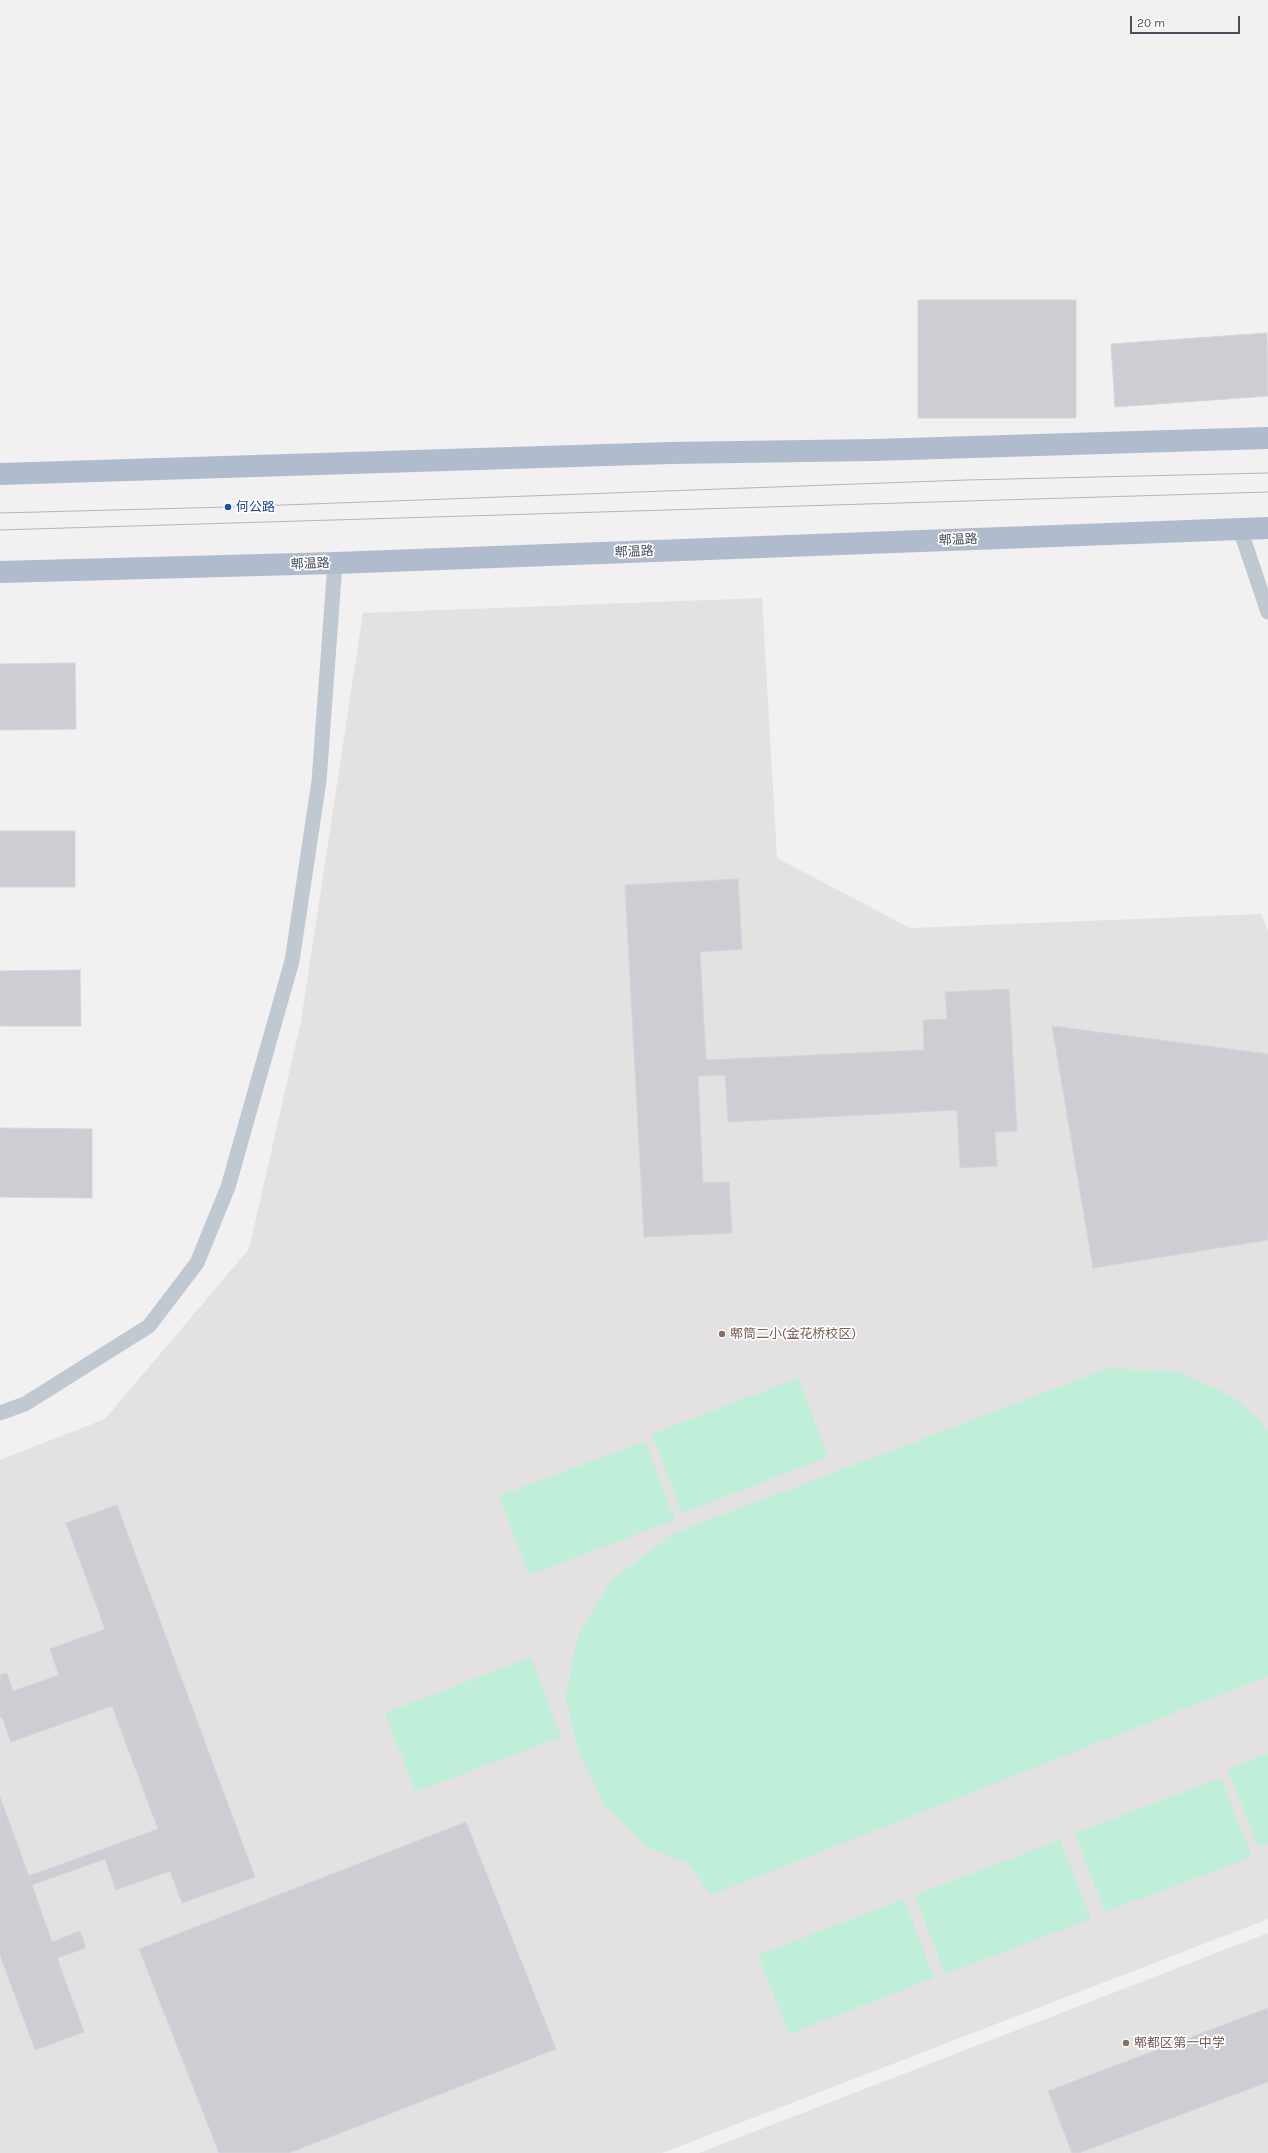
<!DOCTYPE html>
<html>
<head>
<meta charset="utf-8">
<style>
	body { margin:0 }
	#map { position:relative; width:1268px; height:2153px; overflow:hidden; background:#f2f0f0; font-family:Karla,sans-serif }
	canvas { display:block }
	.scale { position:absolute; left:1130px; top:16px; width:110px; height:18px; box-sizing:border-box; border:2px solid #48505d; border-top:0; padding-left:5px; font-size:12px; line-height:14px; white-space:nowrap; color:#48505d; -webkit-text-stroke:3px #fff; paint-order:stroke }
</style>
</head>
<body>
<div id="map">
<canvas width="1268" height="2153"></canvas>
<div class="scale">20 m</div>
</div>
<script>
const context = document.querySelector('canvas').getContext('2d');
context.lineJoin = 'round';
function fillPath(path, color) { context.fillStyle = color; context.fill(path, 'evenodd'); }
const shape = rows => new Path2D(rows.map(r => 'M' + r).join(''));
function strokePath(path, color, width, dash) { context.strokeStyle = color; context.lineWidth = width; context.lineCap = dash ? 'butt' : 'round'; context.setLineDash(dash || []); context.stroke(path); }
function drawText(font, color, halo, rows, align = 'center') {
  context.font = font + ' Karla,"Noto Sans SC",sans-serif'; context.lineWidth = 3.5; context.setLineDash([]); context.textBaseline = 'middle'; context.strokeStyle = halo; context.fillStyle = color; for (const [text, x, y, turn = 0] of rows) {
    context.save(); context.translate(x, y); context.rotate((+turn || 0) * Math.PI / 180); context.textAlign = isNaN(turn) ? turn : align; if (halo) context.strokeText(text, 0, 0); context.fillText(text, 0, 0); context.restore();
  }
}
fillPath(shape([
	[762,598,777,858,910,928,1261,914,1268,931,1268,1919,662,2153,0,2153,0,1460,105,1419,249,1249,301,1021,363,613],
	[1268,1933,1268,2153,699,2153]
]), '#e3e1e2');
fillPath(shape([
	[1109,1368,1178,1372,1232,1396,1262,1423,1268,1432,1268,1676,711,1895,687,1863,647,1847,604,1805,577,1747,566,1697,578,1635,609,1583,672,1534],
	[798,1378,828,1457,682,1513,652,1434],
	[645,1441,675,1520,529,1575,499,1496],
	[531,1657,561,1737,415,1792,385,1713],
	[1268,1753,1268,1844,1258,1848,1228,1769],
	[1221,1778,1252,1857,1105,1912,1075,1833],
	[1060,1840,1091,1919,945,1974,915,1895],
	[904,1899,934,1978,789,2034,758,1955]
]), '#bfefd8');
const building = shape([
	[918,300,1076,300,1076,418,918,418,918,300],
	[1267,333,1268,396,1115,407,1111,344,1267,333],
	[75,663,76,729,0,730,0,664,75,663],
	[0,831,75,831,75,887,0,887,0,831],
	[738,879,742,949,700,952,706,1060,924,1050,923,1020,947,1019,945,992,1009,989,1017,1131,995,1132,997,1166,960,1168,957,1110,728,1122,725,1075,698,1076,703,1183,729,1182,732,1233,644,1237,625,885,738,879],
	[80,970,81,1026,0,1026,0,971,80,970],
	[1052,1026,1268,1054,1268,1240,1093,1268,1052,1026],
	[0,1128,92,1129,92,1198,0,1197,0,1128],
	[117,1505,255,1877,182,1903,170,1871,116,1890,105,1859,32,1885,52,1942,80,1931,86,1948,57,1958,84,2032,35,2050,0,1955,0,1797,29,1876,158,1829,112,1706,11,1742,2,1717,0,1718,0,1675,7,1673,13,1691,59,1675,50,1649,105,1629,66,1523,117,1505],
	[466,1822,556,2049,289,2153,219,2153,139,1949,466,1822],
	[1268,2008,1268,2082,1079,2153,1072,2153,1048,2091,1268,2008]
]);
fillPath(building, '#cdced4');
strokePath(building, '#d4d5db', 1);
strokePath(shape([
	[1240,529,1268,612],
	[0,1413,25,1404,149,1326,197,1263,228,1187,292,961,319,781,335,563]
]), '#c0c8d1', 15);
strokePath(shape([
	[0,474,670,453,874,450,1268,438],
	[0,572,335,563,1268,528]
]), '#b0bbce', 22);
strokePath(shape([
	[0,513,228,507,966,480,1268,473],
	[0,530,1268,492]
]), '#b2b4ba', 1);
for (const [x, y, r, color] of [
	[228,507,4,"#1a4fb4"],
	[722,1334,4,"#8d6e63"],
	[1126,2043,4,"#8d6e63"]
]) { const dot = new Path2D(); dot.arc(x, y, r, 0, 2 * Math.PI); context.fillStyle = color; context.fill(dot); strokePath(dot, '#fff', 1.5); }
drawText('13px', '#164399', '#fff', [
	["何公路",236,507]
], 'left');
drawText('13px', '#48505d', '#fff', [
	["郫温路",958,540,-2],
	["郫温路",634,552,-2],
	["郫温路",310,564,-2]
]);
drawText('13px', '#785e54', '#fff', [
	["郫筒二小(金花桥校区)",730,1334],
	["郫都区第一中学",1134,2043]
], 'left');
</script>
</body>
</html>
